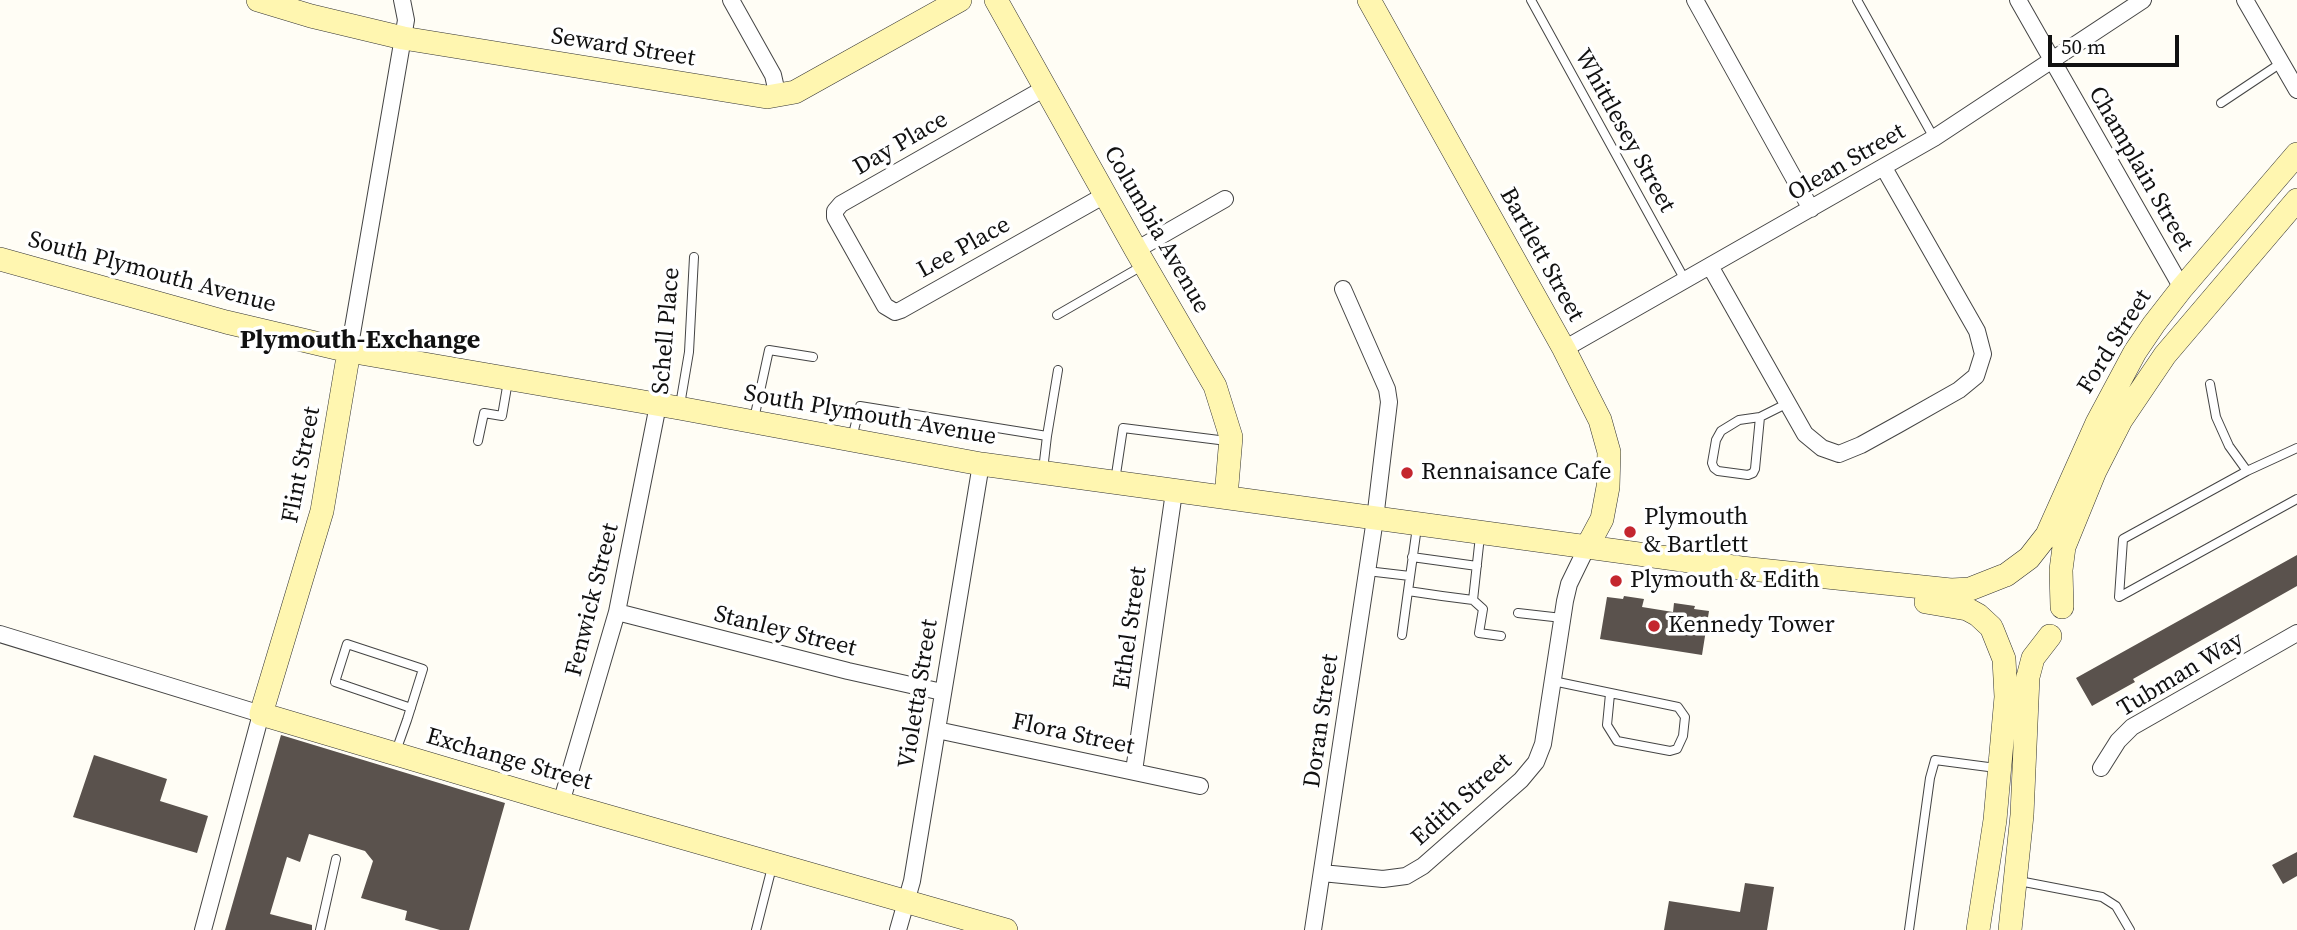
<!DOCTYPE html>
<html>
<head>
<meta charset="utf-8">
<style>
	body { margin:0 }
	#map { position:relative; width:2297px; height:930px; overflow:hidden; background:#fffdf5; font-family:"Source Serif 4",serif }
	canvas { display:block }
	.scale { position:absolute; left:2048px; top:35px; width:131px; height:32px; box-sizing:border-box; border:4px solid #111; border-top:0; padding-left:9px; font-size:21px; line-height:24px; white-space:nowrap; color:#111; -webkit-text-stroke:5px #fff; paint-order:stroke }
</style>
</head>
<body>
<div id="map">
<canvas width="2297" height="930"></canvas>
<div class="scale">50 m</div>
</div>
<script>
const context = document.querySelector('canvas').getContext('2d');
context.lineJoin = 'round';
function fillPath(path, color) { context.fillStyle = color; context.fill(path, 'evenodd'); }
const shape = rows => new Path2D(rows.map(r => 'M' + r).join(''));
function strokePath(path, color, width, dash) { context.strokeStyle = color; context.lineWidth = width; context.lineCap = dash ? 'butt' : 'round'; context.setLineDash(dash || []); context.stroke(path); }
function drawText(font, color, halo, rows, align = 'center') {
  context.font = font + ' "Source Serif 4",serif'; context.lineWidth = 7; context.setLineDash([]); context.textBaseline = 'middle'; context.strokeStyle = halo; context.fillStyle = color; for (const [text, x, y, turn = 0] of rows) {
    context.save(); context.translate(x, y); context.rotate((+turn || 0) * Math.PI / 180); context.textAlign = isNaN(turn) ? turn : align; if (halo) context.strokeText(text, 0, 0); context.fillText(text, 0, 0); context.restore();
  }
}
fillPath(shape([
	[2297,555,2297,586,2133,679,2135,682,2092,706,2076,678],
	[1624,596,1644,599,1642,607,1673,612,1674,603,1695,606,1694,609,1709,611,1702,655,1600,639,1607,597,1623,599],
	[281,735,505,803,469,930,440,930,405,920,407,911,361,898,373,861,365,851,309,834,300,862,287,857,270,914,312,925,312,930,225,930],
	[94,755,167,779,160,801,208,816,197,853,73,817],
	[2297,852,2297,876,2283,884,2272,865],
	[1745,883,1774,887,1767,930,1664,930,1669,901,1740,912]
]), '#5a524d');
const lane = shape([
	[1531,0,1685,280],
	[1857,0,1934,138],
	[2221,103,2281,63],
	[1057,315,1142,266],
	[2210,384,2216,417,2229,446,2247,471,2297,448],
	[680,405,689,352,694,257],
	[1760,417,1755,469,1753,473,1748,475,1718,471,1714,468,1712,463,1716,440,1721,431,1739,420,1760,417,1788,403],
	[754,419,769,350,813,357],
	[1047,436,1058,370],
	[852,438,860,406,1047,436,1043,470],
	[478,441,484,413,502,416,508,381],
	[2247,471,2123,539,2119,597,2297,499],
	[1115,481,1123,428,1227,441],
	[1417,527,1408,591,1442,596,1473,600,1480,536],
	[1412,557,1477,566],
	[1367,571,1410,576],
	[1473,600,1483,609,1479,633,1501,636],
	[1518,613,1562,618],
	[1402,635,1408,591],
	[1553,681,1678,707,1685,717,1683,736,1677,749,1670,751,1617,741,1607,725,1610,694],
	[396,751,407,720,423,669,347,644,335,682,411,708],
	[2019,881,2102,897,2116,906,2130,930],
	[320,930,336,859],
	[756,930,772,867],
	[1909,930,1930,778,1935,760,1996,768]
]);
const street = shape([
	[731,0,773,75,778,97],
	[1695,0,1811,209],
	[2018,0,2182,288],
	[2245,0,2297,90],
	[1045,88,841,204,835,211,835,217,885,306,895,312,901,310,1105,195],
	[1136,250,1225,199],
	[1710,266,1805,434,1822,448,1839,454,1861,445,1899,424,1959,390,1976,376,1983,354,1977,331,1884,168],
	[1564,349,1934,138,2143,0],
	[349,351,406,20,402,0],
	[617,612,848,671,942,692],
	[0,634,261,714,203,930],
	[937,730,1200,786],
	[2101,768,2118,741,2132,727,2297,633],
	[1134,771,1174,492],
	[561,803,617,612,658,405],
	[1322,873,1383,879,1406,876,1423,866,1521,780,1536,762,1543,744,1565,601,1569,584,1587,547],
	[898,930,912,881,981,464],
	[1313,930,1375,519,1389,402,1387,389,1343,289]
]);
const secondary = shape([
	[258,0,311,16,403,38,767,97,795,92,960,0],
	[996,0,1136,250,1215,386,1231,437,1226,497],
	[1369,0,1564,349,1600,420,1609,452,1608,487,1602,519,1587,547],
	[0,259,226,322,349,351,679,408,981,464,1741,568,1951,590,1970,589,2003,576],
	[349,351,322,511,261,714,561,803,1006,930],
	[2006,575,2029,558,2047,535,2097,423,2135,352,2154,324,2182,288,2297,154],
	[1926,602,1967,609,1978,615,1991,627],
	[2062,607,2061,570,2064,547,2095,471,2121,420,2165,355,2297,200],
	[1978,930,1995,820,2006,697,2004,659,1992,629],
	[2010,930,2022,815,2028,677,2033,658,2050,636]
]);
strokePath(lane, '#444', 10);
strokePath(street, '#444', 18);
strokePath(secondary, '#333', 24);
strokePath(lane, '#fff', 8);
strokePath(street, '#fff', 16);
strokePath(secondary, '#fff6b0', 23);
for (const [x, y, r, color] of [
	[1407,473,7,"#c4262e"],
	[1630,532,7,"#c4262e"],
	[1616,581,7,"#c4262e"],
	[1654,626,7,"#c4262e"]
]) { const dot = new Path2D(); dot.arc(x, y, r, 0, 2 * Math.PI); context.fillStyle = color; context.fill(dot); strokePath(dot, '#fff', 2.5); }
drawText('24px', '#111', '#fff', [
	["Seward Street",623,48,9],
	["Whittlesey Street",1624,131,61],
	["Day Place",901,144,-30],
	["Olean Street",1847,163,-30],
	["Champlain Street",2140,169,60],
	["Columbia Avenue",1156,230,60],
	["Lee Place",964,248,-29],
	["Bartlett Street",1541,255,61],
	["South Plymouth Avenue",152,273,15],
	["Schell Place",667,331,-85],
	["Ford Street",2115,342,-58],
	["South Plymouth Avenue",870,416,10],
	["Flint Street",302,465,-79],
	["Fenwick Street",593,600,-76],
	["Ethel Street",1131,628,-82],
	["Stanley Street",785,632,14],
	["Tubman Way",2181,675,-31],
	["Violetta Street",919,694,-81],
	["Doran Street",1322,721,-82],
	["Flora Street",1073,735,12],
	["Exchange Street",509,760,16],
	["Edith Street",1462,800,-42]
]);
drawText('24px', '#111', '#fff', [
	["Rennaisance Cafe",1421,473],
	["Plymouth",1644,518],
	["& Bartlett",1644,546],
	["Plymouth & Edith",1630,581],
	["Kennedy Tower",1668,626]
], 'left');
drawText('bold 26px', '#111', '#fff', [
	["Plymouth-Exchange",360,341]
]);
</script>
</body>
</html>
